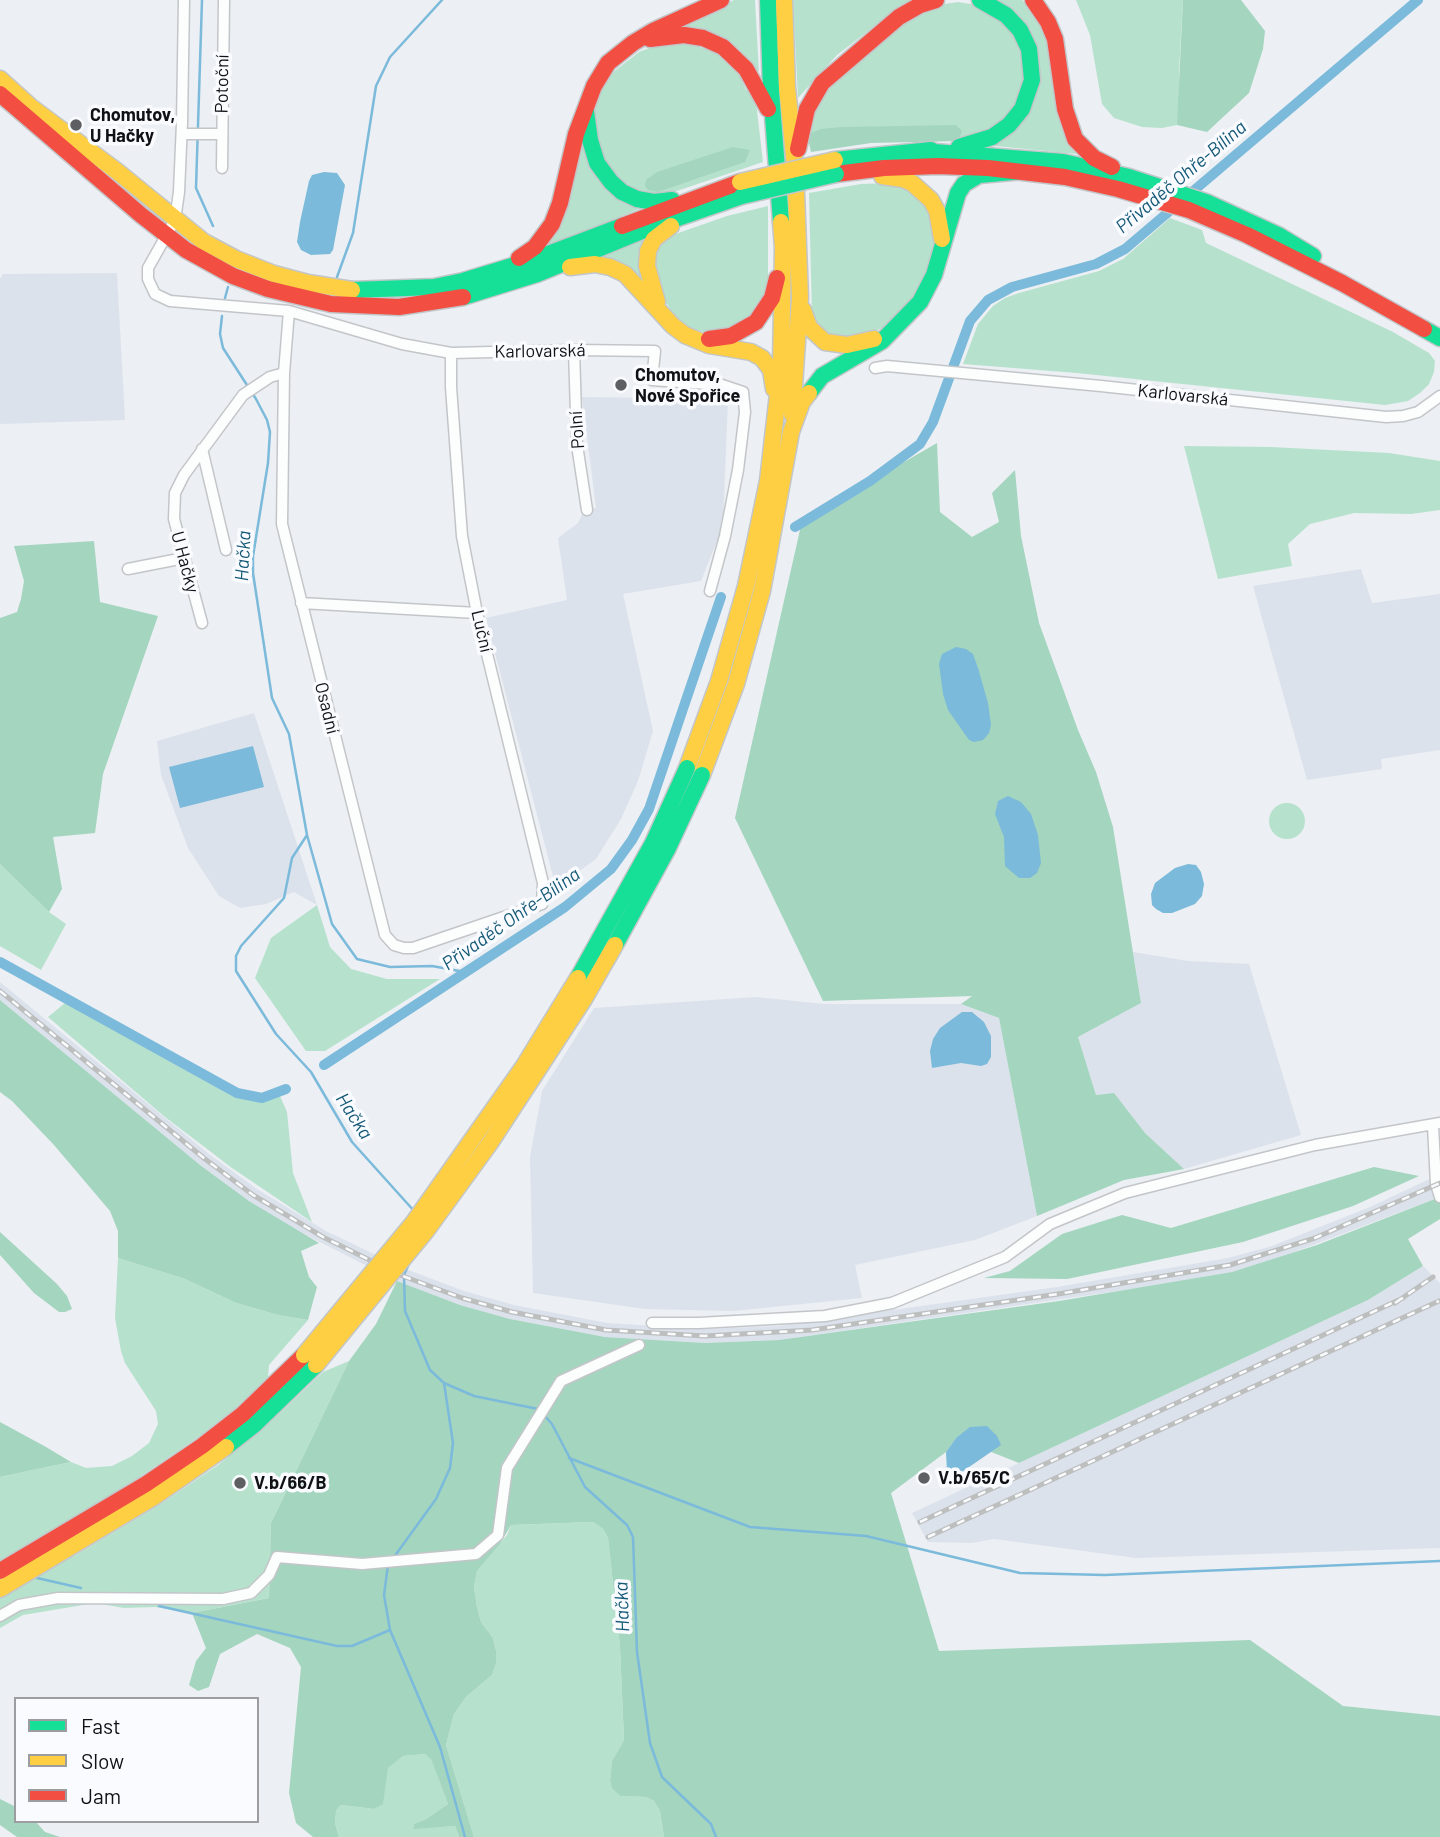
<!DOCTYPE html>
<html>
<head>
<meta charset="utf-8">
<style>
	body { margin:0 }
	#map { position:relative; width:1440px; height:1837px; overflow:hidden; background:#eceff3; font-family:Barlow,sans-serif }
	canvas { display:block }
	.legend { position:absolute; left:14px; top:1697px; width:245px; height:126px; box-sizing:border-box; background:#f9fbfe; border:2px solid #9c9da0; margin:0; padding:9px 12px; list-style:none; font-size:21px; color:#101114 }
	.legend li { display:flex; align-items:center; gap:14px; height:35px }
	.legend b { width:35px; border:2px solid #9c9da0 }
</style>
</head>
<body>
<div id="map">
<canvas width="1440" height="1837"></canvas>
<ul class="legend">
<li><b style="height:9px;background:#16e098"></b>Fast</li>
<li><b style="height:9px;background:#ffcf43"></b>Slow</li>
<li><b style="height:9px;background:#f24e42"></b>Jam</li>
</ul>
</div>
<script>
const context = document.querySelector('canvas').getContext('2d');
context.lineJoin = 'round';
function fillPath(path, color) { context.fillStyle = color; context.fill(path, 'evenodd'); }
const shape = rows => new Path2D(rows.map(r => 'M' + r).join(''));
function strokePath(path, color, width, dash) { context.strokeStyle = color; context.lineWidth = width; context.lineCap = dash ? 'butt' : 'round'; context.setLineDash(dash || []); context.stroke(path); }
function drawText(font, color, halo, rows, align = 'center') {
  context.font = font + ' Barlow,sans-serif'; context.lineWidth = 7; context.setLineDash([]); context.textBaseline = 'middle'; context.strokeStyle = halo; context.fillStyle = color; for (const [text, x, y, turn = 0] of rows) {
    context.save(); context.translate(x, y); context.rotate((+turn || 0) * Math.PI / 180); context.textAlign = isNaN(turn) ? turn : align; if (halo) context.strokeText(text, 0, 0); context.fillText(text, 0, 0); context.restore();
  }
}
fillPath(shape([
	[117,273,125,420,0,424,0,279,3,274],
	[582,397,728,399,723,526,701,581,623,594,653,731,638,781,621,819,596,859,556,888,486,618,567,600,558,538,578,523,584,510,596,508],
	[1361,569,1372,603,1440,594,1440,750,1381,759,1382,769,1307,780,1253,586],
	[254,713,317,905,294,892,266,904,240,908,219,896,188,848,161,775,157,741],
	[1133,952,1188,961,1249,964,1301,1135,1184,1169,1145,1133,1114,1094,1096,1095,1078,1037,1141,1003],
	[0,982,209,1154,257,1189,326,1231,403,1268,464,1291,514,1305,607,1323,705,1329,778,1326,1057,1287,1228,1258,1272,1246,1370,1207,1440,1174,1440,1197,1276,1259,1232,1272,1145,1287,779,1340,705,1343,605,1337,510,1319,460,1305,397,1281,294,1229,249,1201,200,1165,0,1000],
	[756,997,824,1004,961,1004,999,1018,1037,1216,975,1240,855,1265,862,1298,733,1311,645,1309,533,1293,530,1157,542,1091,594,1008],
	[1423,1266,1440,1283,1440,1548,1136,1558,994,1539,972,1543,928,1542,912,1513,1368,1300]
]), '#dce2ec');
fillPath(shape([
	[734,0,755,0,759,72,738,51,678,28],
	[793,0,913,0,899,7,837,55,798,98],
	[994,0,1022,0,1041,25,1052,59,1062,128,1077,154,985,145,1037,81],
	[1076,0,1183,0,1179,72,1180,112,1177,125,1162,128,1142,127,1114,118,1102,104,1090,35],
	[958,2,977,5,1009,26,1026,60,1021,98,997,127,958,141,830,129,820,129,807,134,819,98,902,21,938,5],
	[684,43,714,51,727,59,742,75,742,81,746,90,750,91,756,102,763,162,662,196,632,191,602,160,594,119,596,99,607,77,639,52,659,44],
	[582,144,587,160,598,180,609,193,622,202,639,209,544,248,558,231,566,209],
	[889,183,909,189,931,213,936,245,933,259,914,299,888,326,856,338,824,334,812,316,809,193,861,184],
	[768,206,768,287,757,310,737,326,704,332,688,328,678,321,663,298,654,265,655,253,667,237,727,216],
	[1170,218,1202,230,1206,243,1393,332,1429,353,1435,361,1434,372,1429,384,1420,393,1408,401,1385,405,1077,373,963,364,978,324,993,306,1005,298,1019,293,1099,271,1123,259],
	[648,237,645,287,595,260],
	[1184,446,1271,447,1389,453,1440,461,1440,510,1411,514,1354,513,1310,524,1288,544,1292,566,1218,579],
	'1269 821a18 18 0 1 1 36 0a18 18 0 1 1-36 0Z',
	[0,864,49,912,66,924,41,970,0,946],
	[317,905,330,947,351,969,387,979,440,979,325,1051,306,1051,255,978,271,938],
	[65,1003,234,1097,260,1102,280,1096,287,1112,293,1173,312,1222,232,1168,165,1117,48,1017],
	[118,1258,185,1279,236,1303,278,1315,308,1320,269,1365,268,1379,237,1407,197,1438,141,1476,57,1528,74,1556,159,1505,218,1465,260,1432,323,1372,349,1361,271,1523,269,1598,192,1613,155,1607,124,1608,95,1603,23,1615,0,1628,0,1477,71,1462,86,1468,112,1466,132,1456,149,1443,158,1424,156,1411,125,1363,121,1351,115,1318],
	[593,1522,603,1529,608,1538,620,1647,624,1740,612,1761,610,1782,620,1796,646,1797,654,1801,660,1811,664,1837,474,1837,446,1745,454,1714,466,1697,492,1675,496,1664,496,1649,493,1638,481,1622,477,1607,474,1587,477,1571,507,1535,511,1525],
	[425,1754,431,1758,448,1804,426,1819,414,1824,413,1828,455,1826,459,1837,339,1837,335,1823,336,1811,338,1808,341,1805,374,1809,382,1804,387,1768,403,1756]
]), '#b6e2cd');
fillPath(shape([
	[1183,0,1241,0,1265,31,1263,49,1249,93,1207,132,1177,125],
	[956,125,962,131,958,141,871,143,811,152,807,134,820,129,842,127],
	[733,147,750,150,745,162,658,192,648,190,645,186,646,180,657,172],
	[937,443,940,512,972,537,999,522,992,493,1015,470,1021,536,1039,623,1078,730,1096,772,1113,827,1141,1003,1078,1037,1096,1095,1114,1093,1145,1133,1184,1169,1124,1180,1037,1216,999,1018,961,1004,972,996,823,1001,735,818,802,521],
	[94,541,100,602,158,616,103,774,95,833,53,837,62,889,49,912,0,864,0,618,17,612,21,599,24,581,14,546],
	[0,1000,200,1165,249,1201,319,1243,301,1251,309,1277,317,1287,308,1320,278,1315,236,1303,185,1279,118,1258,118,1231,110,1211,54,1145,12,1101,0,1092],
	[1374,1167,1419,1176,1353,1206,1243,1242,1067,1279,984,1278,1010,1271,1062,1234,1122,1215,1171,1228],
	[1440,1197,1440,1219,1408,1239,1423,1266,1368,1300,1019,1463,956,1438,946,1452,891,1493,939,1651,1250,1640,1343,1706,1440,1716,1440,1837,664,1837,660,1811,654,1801,646,1797,620,1796,612,1788,610,1781,612,1761,624,1740,620,1647,608,1538,603,1529,593,1522,511,1525,500,1544,477,1571,474,1587,477,1607,481,1622,493,1638,496,1650,496,1664,492,1675,466,1697,454,1714,446,1745,474,1837,459,1837,455,1826,413,1829,414,1824,426,1819,448,1804,431,1759,425,1754,403,1756,388,1768,383,1804,374,1809,341,1805,338,1808,336,1811,335,1823,339,1837,313,1837,296,1823,289,1793,301,1667,290,1648,257,1634,220,1654,209,1687,198,1691,189,1685,196,1661,206,1648,192,1613,269,1598,271,1523,349,1361,376,1324,397,1281,460,1305,510,1319,605,1337,705,1343,779,1340,1059,1301,1232,1272,1317,1245],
	[0,1232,57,1284,67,1296,72,1309,65,1312,59,1312,34,1293,0,1255],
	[0,1422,46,1447,71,1462,0,1477],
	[0,1799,16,1807,16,1821,35,1821,45,1832,60,1837,17,1837,0,1825]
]), '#a4d5bf');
fillPath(shape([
	[324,172,337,173,345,185,333,250,330,254,311,255,301,250,297,242,300,222,309,181,312,175],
	[956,647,966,649,973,654,978,668,988,703,991,725,989,733,983,740,974,742,969,740,948,710,943,694,939,664,942,654],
	[253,746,264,787,180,808,169,767],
	[1008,796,1021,802,1031,814,1038,835,1041,863,1037,873,1030,878,1019,878,1005,866,1004,837,995,814,998,801],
	[1188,864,1196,865,1201,872,1204,884,1202,896,1195,904,1172,913,1163,913,1156,909,1152,905,1151,894,1155,883,1175,868],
	[962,1012,972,1012,984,1022,991,1036,991,1057,987,1064,981,1066,961,1063,932,1068,930,1051,933,1039,940,1028],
	[987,1426,997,1436,1001,1445,959,1474,951,1476,947,1472,946,1452,956,1438,970,1427]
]), '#7bbada');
strokePath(shape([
	[202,0,196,188,213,226],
	[337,277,353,233,376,86,390,57,442,0],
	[225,298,228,287],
	[222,316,220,334,223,348,256,399,267,420,270,432,268,463,253,556,253,573,272,698,289,734,307,835,292,858,284,898,241,946,236,956,236,971,276,1034,311,1072,352,1142,415,1212],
	[307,835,332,924,357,959,390,967,432,966,465,972],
	[408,1266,404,1275,405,1311,430,1370,444,1383,474,1396,538,1409],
	[543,1414,552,1424,585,1487,627,1525,633,1537,637,1652,650,1743,662,1777,711,1824,716,1837],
	[569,1458,750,1527,866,1536,1020,1573,1105,1575,1440,1561],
	[394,1557,436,1499,450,1468,453,1443,444,1383],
	[37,1578,81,1588],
	[159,1606,337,1646,352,1646,390,1630,384,1595,388,1565],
	[390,1630,440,1747,465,1837]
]), '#7bbada', 2.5);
strokePath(shape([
	[795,527,870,481,920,444,933,422,970,321,988,300,1012,287,1096,264,1125,249,1418,0],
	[0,962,237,1093,262,1098,286,1089],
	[324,1065,565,907,611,869,632,840,649,809,721,597]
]), '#7bbada', 10);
const street = shape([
	[184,0,182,123,179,192,175,220,148,268,148,279,155,294,170,301,289,311,402,344,451,353,574,350,655,351,652,380,722,385,743,392,745,412,738,470,725,536,710,591],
	[182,134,221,134],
	[222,168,224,0],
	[289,311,284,373,282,524,385,935,394,945,404,948,413,948,542,904,543,883,477,613,462,536,451,387,451,353],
	[574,350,577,445,587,510],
	[875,368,887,366,1101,386,1386,417,1403,416,1418,412,1440,396],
	[202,449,226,550],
	[128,569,184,558],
	[301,603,477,613],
	[202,623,174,519,175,493,184,475,243,395,270,377,284,373],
	[1433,1126,1436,1184,1440,1197],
	[652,1323,699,1323,825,1316,892,1303,1005,1257,1050,1224,1125,1193,1315,1145,1440,1123],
	[0,1616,19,1605,58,1598,223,1599,251,1593,269,1575,277,1557,362,1564,476,1554,498,1535,507,1468,561,1381,639,1345]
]);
const fast = shape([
	[768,0,771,90,781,222],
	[586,111,590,140,597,163,611,182,622,192,637,199,654,202,672,200],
	[959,147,992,137,1009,125,1022,109,1032,80,1029,49,1020,30,1006,15,980,0],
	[921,151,1063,162,1129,177,1206,202,1280,236,1313,256],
	[835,160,931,150],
	[352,290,434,287,463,281,535,259,622,226],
	[463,297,537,274,649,228,742,196],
	[1424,329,1440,338],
	[809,393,822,376,882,341,920,302,934,275,958,193,964,184,979,175,1023,171],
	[226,1447,254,1425,316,1365]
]);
const slow = shape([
	[784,0,787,87,795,166,800,298,792,414],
	[0,79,31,107,118,172,204,242,236,259,274,274,308,283,352,290],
	[882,176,903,179,912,183,931,200,937,211,942,239],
	[570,267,595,264,610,267,625,274,673,326,685,335,709,345,751,352,762,358,771,370,774,389],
	[657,302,647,266,648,251,654,239,671,226],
	[803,310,809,327,825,342,847,345,874,339],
	[687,768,719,681,746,586,768,481,781,368,783,247,781,222],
	[702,775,736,684,762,591,791,432,802,402,809,393],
	[0,1589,154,1497,226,1447]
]);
const jam = shape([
	[1033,0,1048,22,1055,39,1065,109,1075,139,1094,158,1112,167],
	[650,39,684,35,703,38,723,47,746,69,768,109],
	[0,94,141,215,186,250,233,276,268,289,331,304,399,307,463,297],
	[798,149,807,109,822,83,899,17,920,5,936,0],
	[836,174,884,168,938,166,988,168,1065,177,1118,189,1189,210,1247,235,1342,283,1424,329],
	[622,226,740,182],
	[519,258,535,247,552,224,560,203,576,134,594,86,608,63,633,43,653,31,721,0],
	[709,339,731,336,756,322,772,298,777,278],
	[0,1571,146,1484,202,1446,243,1414,304,1355]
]);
strokePath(street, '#c3c6c9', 13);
strokePath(fast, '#c3c6c9', 19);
strokePath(slow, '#c3c6c9', 19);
strokePath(jam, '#c3c6c9', 19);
strokePath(street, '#fcfdfd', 10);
strokePath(fast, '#16e098', 16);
strokePath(slow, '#ffcf43', 16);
strokePath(jam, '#f24e42', 16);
const rail = shape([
	[0,991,205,1159,253,1195,323,1237,400,1275,462,1298,512,1312,606,1330,705,1336,812,1330,1058,1294,1230,1265,1315,1238,1440,1183],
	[1395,1303,1433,1277],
	[920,1522,1403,1298],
	[928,1537,1439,1301]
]);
strokePath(rail, '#bdbebe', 5);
strokePath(rail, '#f9fbfe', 2.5, [8]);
const fastBridge = shape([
	[742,196,836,174],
	[615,945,667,850,702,775],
	[578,978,653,843,687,768]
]);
const slowBridge = shape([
	[740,182,835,160],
	[304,1355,414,1222,524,1066,578,978],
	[316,1365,426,1231,490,1143,584,999,615,945]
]);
strokePath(fastBridge, '#c3c6c9', 19, []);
strokePath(slowBridge, '#c3c6c9', 19, []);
strokePath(fastBridge, '#16e098', 16);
strokePath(slowBridge, '#ffcf43', 16);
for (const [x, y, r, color] of [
	[76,125,7,"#5d5f62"],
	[621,385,7,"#5d5f62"],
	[924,1478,7,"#5d5f62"],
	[240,1483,7,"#5d5f62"]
]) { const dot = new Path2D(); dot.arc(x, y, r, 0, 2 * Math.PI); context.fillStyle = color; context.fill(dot); strokePath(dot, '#f9fbfe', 2.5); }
drawText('18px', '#101114', '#f9fbfe', [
	["Potoční",222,84,-89],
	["Karlovarská",540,351,-1],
	["Karlovarská",1183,395,6],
	["Polní",577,430,-94],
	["U Hačky",185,562,75],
	["Luční",482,631,77],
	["Osadní",327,708,76]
]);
drawText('bold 18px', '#101114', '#f9fbfe', [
	["Chomutov,",90,115],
	["U Hačky",90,136],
	["Chomutov,",635,375],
	["Nové Spořice",635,396],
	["V.b/65/C",938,1478],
	["V.b/66/B",254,1483]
], 'left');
drawText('italic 19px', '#145977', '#f9fbfe', [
	["Přivaděč Ohře-Bílina",1181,177,-40],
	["Hačka",243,556,-87],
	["Přivaděč Ohře-Bílina",511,919,-35],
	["Hačka",354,1116,57],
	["Hačka",622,1607,-92]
]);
</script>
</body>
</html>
